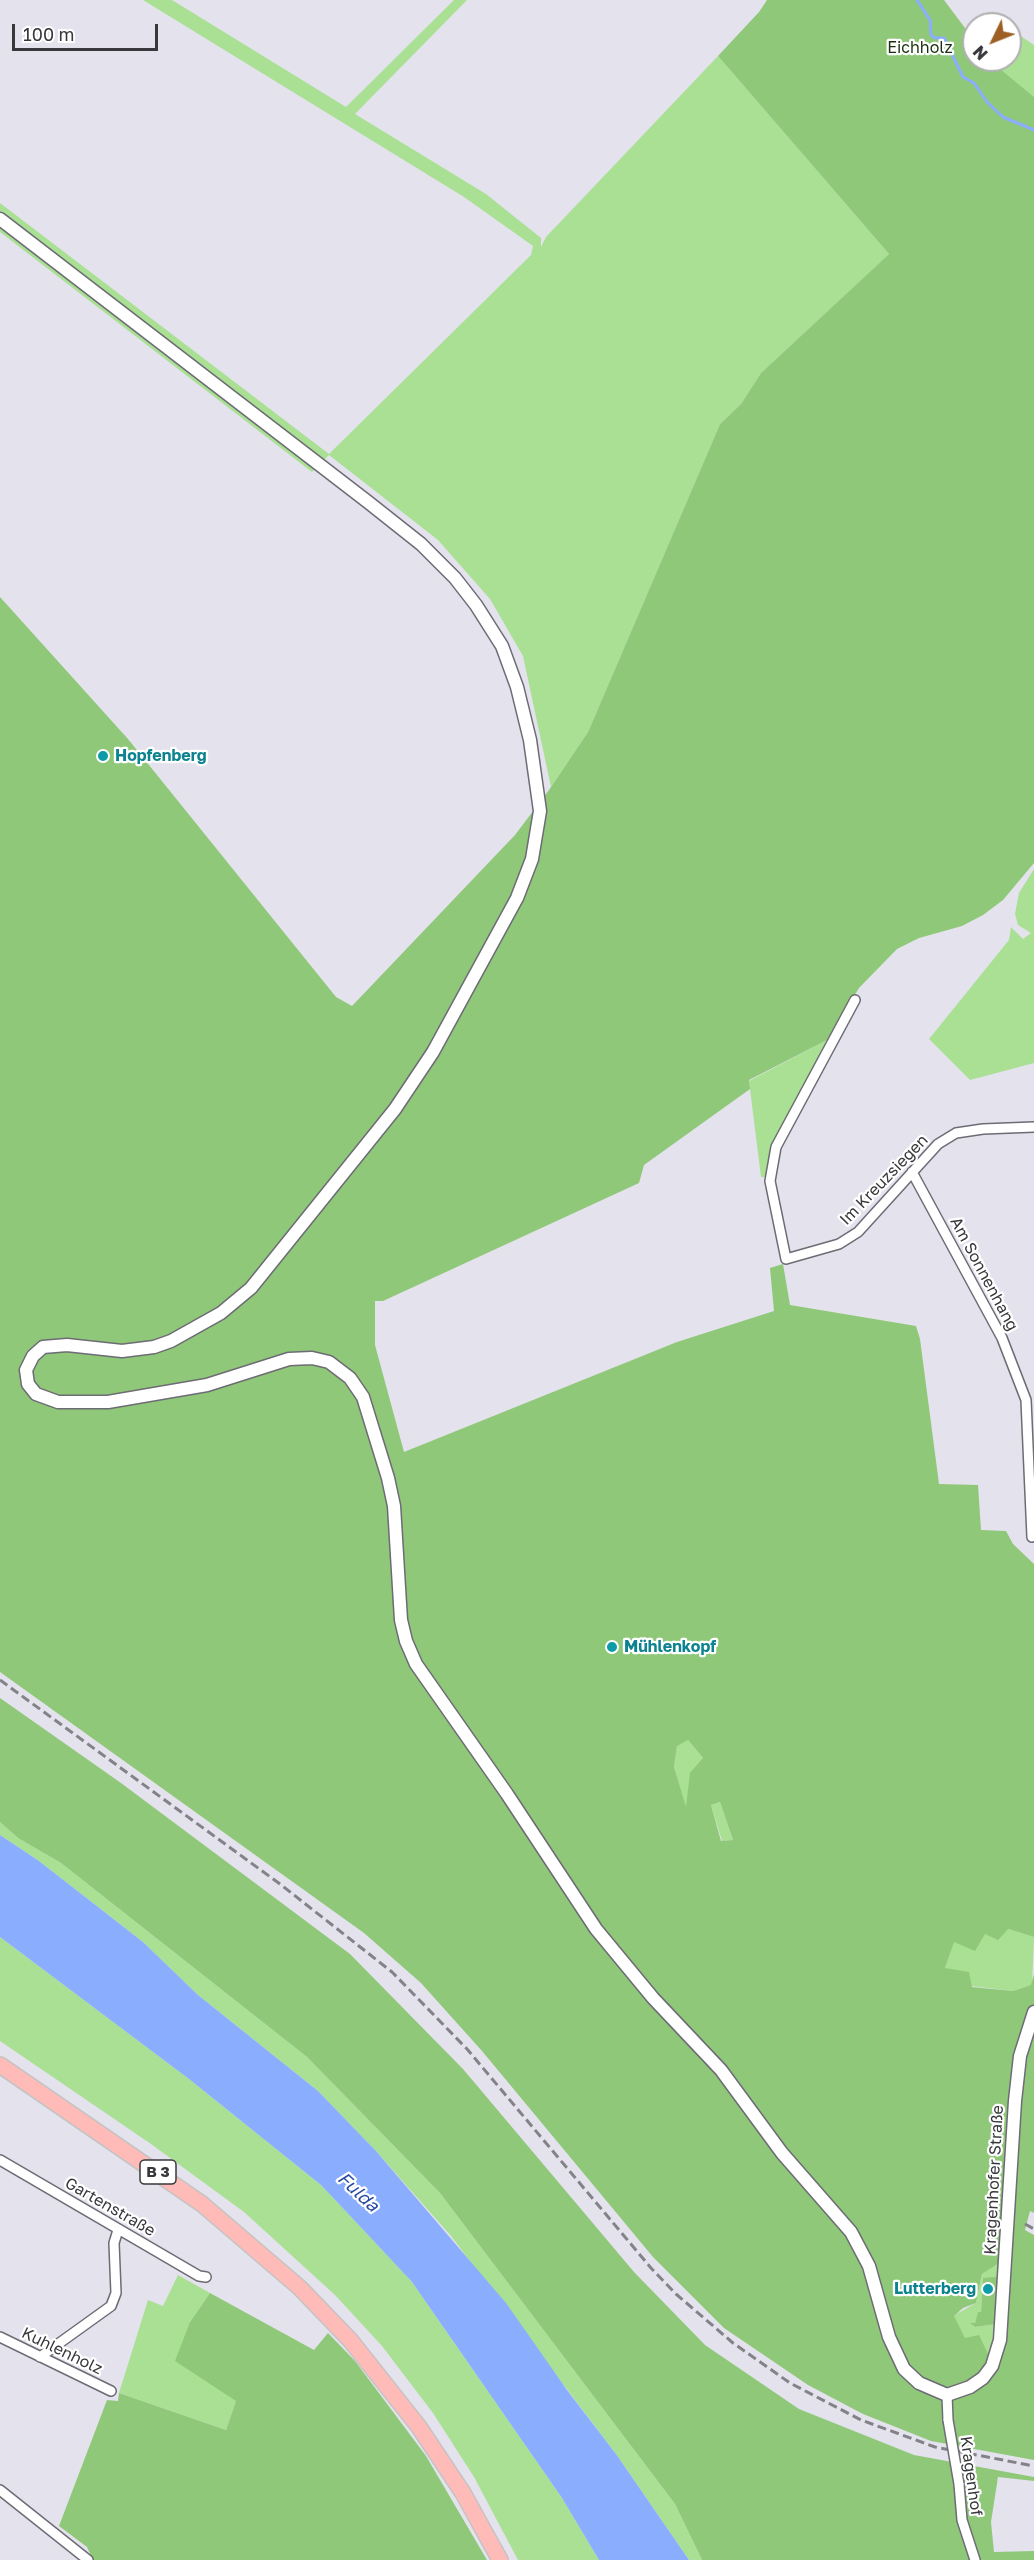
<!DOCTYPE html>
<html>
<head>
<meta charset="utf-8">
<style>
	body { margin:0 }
	#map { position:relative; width:1034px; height:2560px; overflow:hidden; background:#e4e2ed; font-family:"Golos Text",sans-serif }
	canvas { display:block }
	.north { position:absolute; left:962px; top:12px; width:60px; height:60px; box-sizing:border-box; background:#fff; border:2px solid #afafb1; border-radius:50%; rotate:227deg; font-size:16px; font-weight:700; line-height:24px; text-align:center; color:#38383c }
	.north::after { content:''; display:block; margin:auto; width:21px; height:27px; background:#9d5f24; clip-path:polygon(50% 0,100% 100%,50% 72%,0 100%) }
	.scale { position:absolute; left:12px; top:24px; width:146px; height:27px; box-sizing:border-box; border:3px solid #38383c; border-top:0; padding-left:8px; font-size:18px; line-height:21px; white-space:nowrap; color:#38383c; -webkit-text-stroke:4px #fff; paint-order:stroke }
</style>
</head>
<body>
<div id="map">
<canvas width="1034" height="2560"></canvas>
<div class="north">N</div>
<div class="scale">100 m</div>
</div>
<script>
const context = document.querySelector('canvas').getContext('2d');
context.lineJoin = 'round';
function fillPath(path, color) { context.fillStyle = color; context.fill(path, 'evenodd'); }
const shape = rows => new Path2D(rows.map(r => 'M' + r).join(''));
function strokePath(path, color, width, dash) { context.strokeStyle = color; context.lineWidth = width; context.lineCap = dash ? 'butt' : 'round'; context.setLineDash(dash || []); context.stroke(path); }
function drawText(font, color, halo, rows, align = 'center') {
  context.font = font + ' "Golos Text",sans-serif'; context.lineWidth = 4.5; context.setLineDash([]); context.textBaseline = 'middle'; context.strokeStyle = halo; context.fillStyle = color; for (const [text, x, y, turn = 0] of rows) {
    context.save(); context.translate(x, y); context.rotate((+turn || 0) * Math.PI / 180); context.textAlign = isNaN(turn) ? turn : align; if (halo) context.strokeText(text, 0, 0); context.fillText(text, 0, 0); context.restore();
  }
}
fillPath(shape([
	[143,0,172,0,346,107,454,0,467,0,355,114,486,194,541,238,541,247,546,237,718,56,889,254,761,373,741,404,720,424,588,732,551,787,523,656,490,599,438,540,329,455,312,472,0,232,0,203,329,454,531,255,533,246,464,197],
	[1015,32,1034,45,1034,97,993,66,997,60,1010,60,1010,41],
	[1034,869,1034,1063,970,1080,929,1039,1009,940,1011,927,1023,939,1031,933,1018,925,1015,914,1019,893],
	[827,1040,770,1151,766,1177,761,1177,749,1081],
	[688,1740,703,1758,686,1810,674,1767,677,1745],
	[720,1802,733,1840,722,1841,711,1805],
	[0,1822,18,1838,61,1863,307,2057,440,2193,675,2504,702,2560,689,2560,616,2454,451,2236,376,2151,318,2091,198,1995,143,1942,39,1861,0,1835],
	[1008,1929,1034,1937,1032,1985,1013,1991,971,1986,945,1968,953,1942],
	[0,1937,189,2079,321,2185,339,2204,412,2282,562,2498,599,2560,518,2560,474,2477,433,2413,382,2346,335,2295,244,2212,151,2144,0,2041],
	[999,2262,998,2282,983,2278,981,2312,978,2313,975,2323,971,2323,975,2327,996,2324,995,2341,989,2357,965,2338,953,2316,976,2303,982,2274],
	[178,2275,210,2293,190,2322,236,2401,226,2430,119,2393,148,2300,163,2306]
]), '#a9e093');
fillPath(shape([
	[767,0,944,0,974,40,974,60,989,60,1034,97,1034,863,1003,900,983,915,962,926,919,938,897,949,859,988,827,1040,749,1080,750,1089,644,1165,639,1183,383,1301,375,1301,375,1345,404,1452,677,1342,774,1311,770,1268,783,1264,790,1305,916,1326,920,1339,939,1484,978,1485,981,1530,1006,1531,1013,1544,1034,1564,1034,1937,1008,1929,998,1940,985,1934,975,1951,954,1942,945,1968,969,1972,972,1987,1013,1991,1031,1985,1034,1974,1034,2213,1030,2211,1025,2230,1034,2235,1034,2460,931,2441,863,2414,808,2385,724,2328,653,2257,482,2051,421,1983,364,1933,0,1672,0,597,128,739,336,997,352,1006,515,835,549,790,588,732,720,424,741,404,761,373,889,254,718,56,759,12],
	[688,1740,703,1758,690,1773,686,1807,674,1767,677,1746],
	[720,1802,733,1840,721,1841,711,1805],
	[999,2263,998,2281,996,2277,983,2278,981,2312,978,2312,975,2323,970,2323,975,2327,996,2324,995,2341,989,2356,979,2335,965,2338,954,2316,963,2308,976,2303,982,2274],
	[0,1698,121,1783,350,1954,463,2069,634,2272,705,2345,799,2409,914,2455,1034,2477,1034,2481,998,2477,991,2522,994,2552,1034,2551,1034,2560,702,2560,675,2504,440,2193,307,2057,61,1863,18,1838,0,1822],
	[210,2293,314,2350,328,2333,355,2361,426,2456,487,2560,93,2560,87,2547,59,2526,107,2400,118,2401,119,2393,226,2430,236,2401,175,2361,190,2322]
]), '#90c879');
fillPath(shape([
	[0,1835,39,1861,143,1942,198,1995,318,2091,376,2151,506,2303,567,2390,616,2454,689,2560,599,2560,562,2498,412,2282,339,2204,321,2185,189,2079,0,1937]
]), '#8aaefd');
strokePath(shape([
	[917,0,930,20,931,35,935,38,944,38,963,77,974,83,987,102,1003,117,1034,130]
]), '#8aaefd', 3);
const minor = shape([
	[855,1000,776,1147,770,1181,786,1259,839,1244,858,1232,938,1144,956,1133,983,1129,1034,1127],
	[912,1172,1002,1338,1026,1400,1032,1537],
	[0,2160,199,2276,206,2277],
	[0,2337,111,2391],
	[40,2357,111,2306,116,2293,114,2243,118,2230],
	[947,2395,948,2420],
	[959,2484,962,2520,975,2560],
	[0,2490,88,2560]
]);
const tertiary = shape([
	[0,219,368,502,421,544,455,578,476,605,502,646,517,687,530,740,540,811,532,859,517,898,433,1052,395,1109,251,1288,221,1313,171,1341,154,1347,122,1351,67,1345,43,1347,33,1356,26,1370,28,1384,36,1394,58,1402,108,1402,207,1385,289,1359,312,1358,329,1362,350,1378,363,1397,388,1478,394,1506,401,1620,406,1641,416,1664,507,1794,596,1929,653,1998,721,2070,782,2153,851,2232,869,2266,889,2337,904,2369,919,2383,947,2395,970,2387,983,2378,992,2366,1000,2340,1015,2101,1020,2056,1034,2012]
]);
const primary = shape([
	[0,2065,202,2204,300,2288,351,2341,419,2427,463,2493,500,2560]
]);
strokePath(minor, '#6d6b74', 12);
strokePath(tertiary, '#6d6b74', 15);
strokePath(primary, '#c3c3c4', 18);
strokePath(minor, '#fff', 9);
strokePath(tertiary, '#fff', 12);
strokePath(primary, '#febbb7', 15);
strokePath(shape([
	[0,1680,280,1884,392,1972,467,2049,651,2268,676,2294,733,2343,790,2383,861,2420,935,2447,1034,2466],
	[1025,2224,1034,2229]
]), '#838289', 3, [9, 4.5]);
const minorBridge = shape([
	[948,2420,959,2484]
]);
strokePath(minorBridge, '#6d6b74', 12, []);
strokePath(minorBridge, '#fff', 9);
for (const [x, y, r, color] of [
	[103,756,6,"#0f9aa8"],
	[612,1647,6,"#0f9aa8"],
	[988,2289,6,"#0f9aa8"]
]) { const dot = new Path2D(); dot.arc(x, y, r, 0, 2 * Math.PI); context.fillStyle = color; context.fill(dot); strokePath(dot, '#fff', 2); }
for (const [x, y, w] of [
	[158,2172,36]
]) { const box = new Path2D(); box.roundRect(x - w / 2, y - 12, w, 24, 4.5); context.fillStyle = '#fff'; context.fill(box); strokePath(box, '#38383c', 1.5); }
drawText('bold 15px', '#38383c', null, [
	["B 3",158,2172]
]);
drawText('16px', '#1a3010', '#fff', [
	["Eichholz",920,48]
]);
drawText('bold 16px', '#0d838f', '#fff', [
	["Hopfenberg",115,756],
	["Mühlenkopf",624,1647],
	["Lutterberg",976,2289,"right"]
], 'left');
drawText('16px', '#38383c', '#fff', [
	["Im Kreuzsiegen",884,1180,-46],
	["Am Sonnenhang",984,1274,62],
	["Kragenhofer Straße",994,2180,-87],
	["Gartenstraße",110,2207,30],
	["Kuhlenholz",62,2351,26],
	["Kragenhof",971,2476,82]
]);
drawText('italic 18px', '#2749a3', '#fff', [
	["Fulda",358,2192,43]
]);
</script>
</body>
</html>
